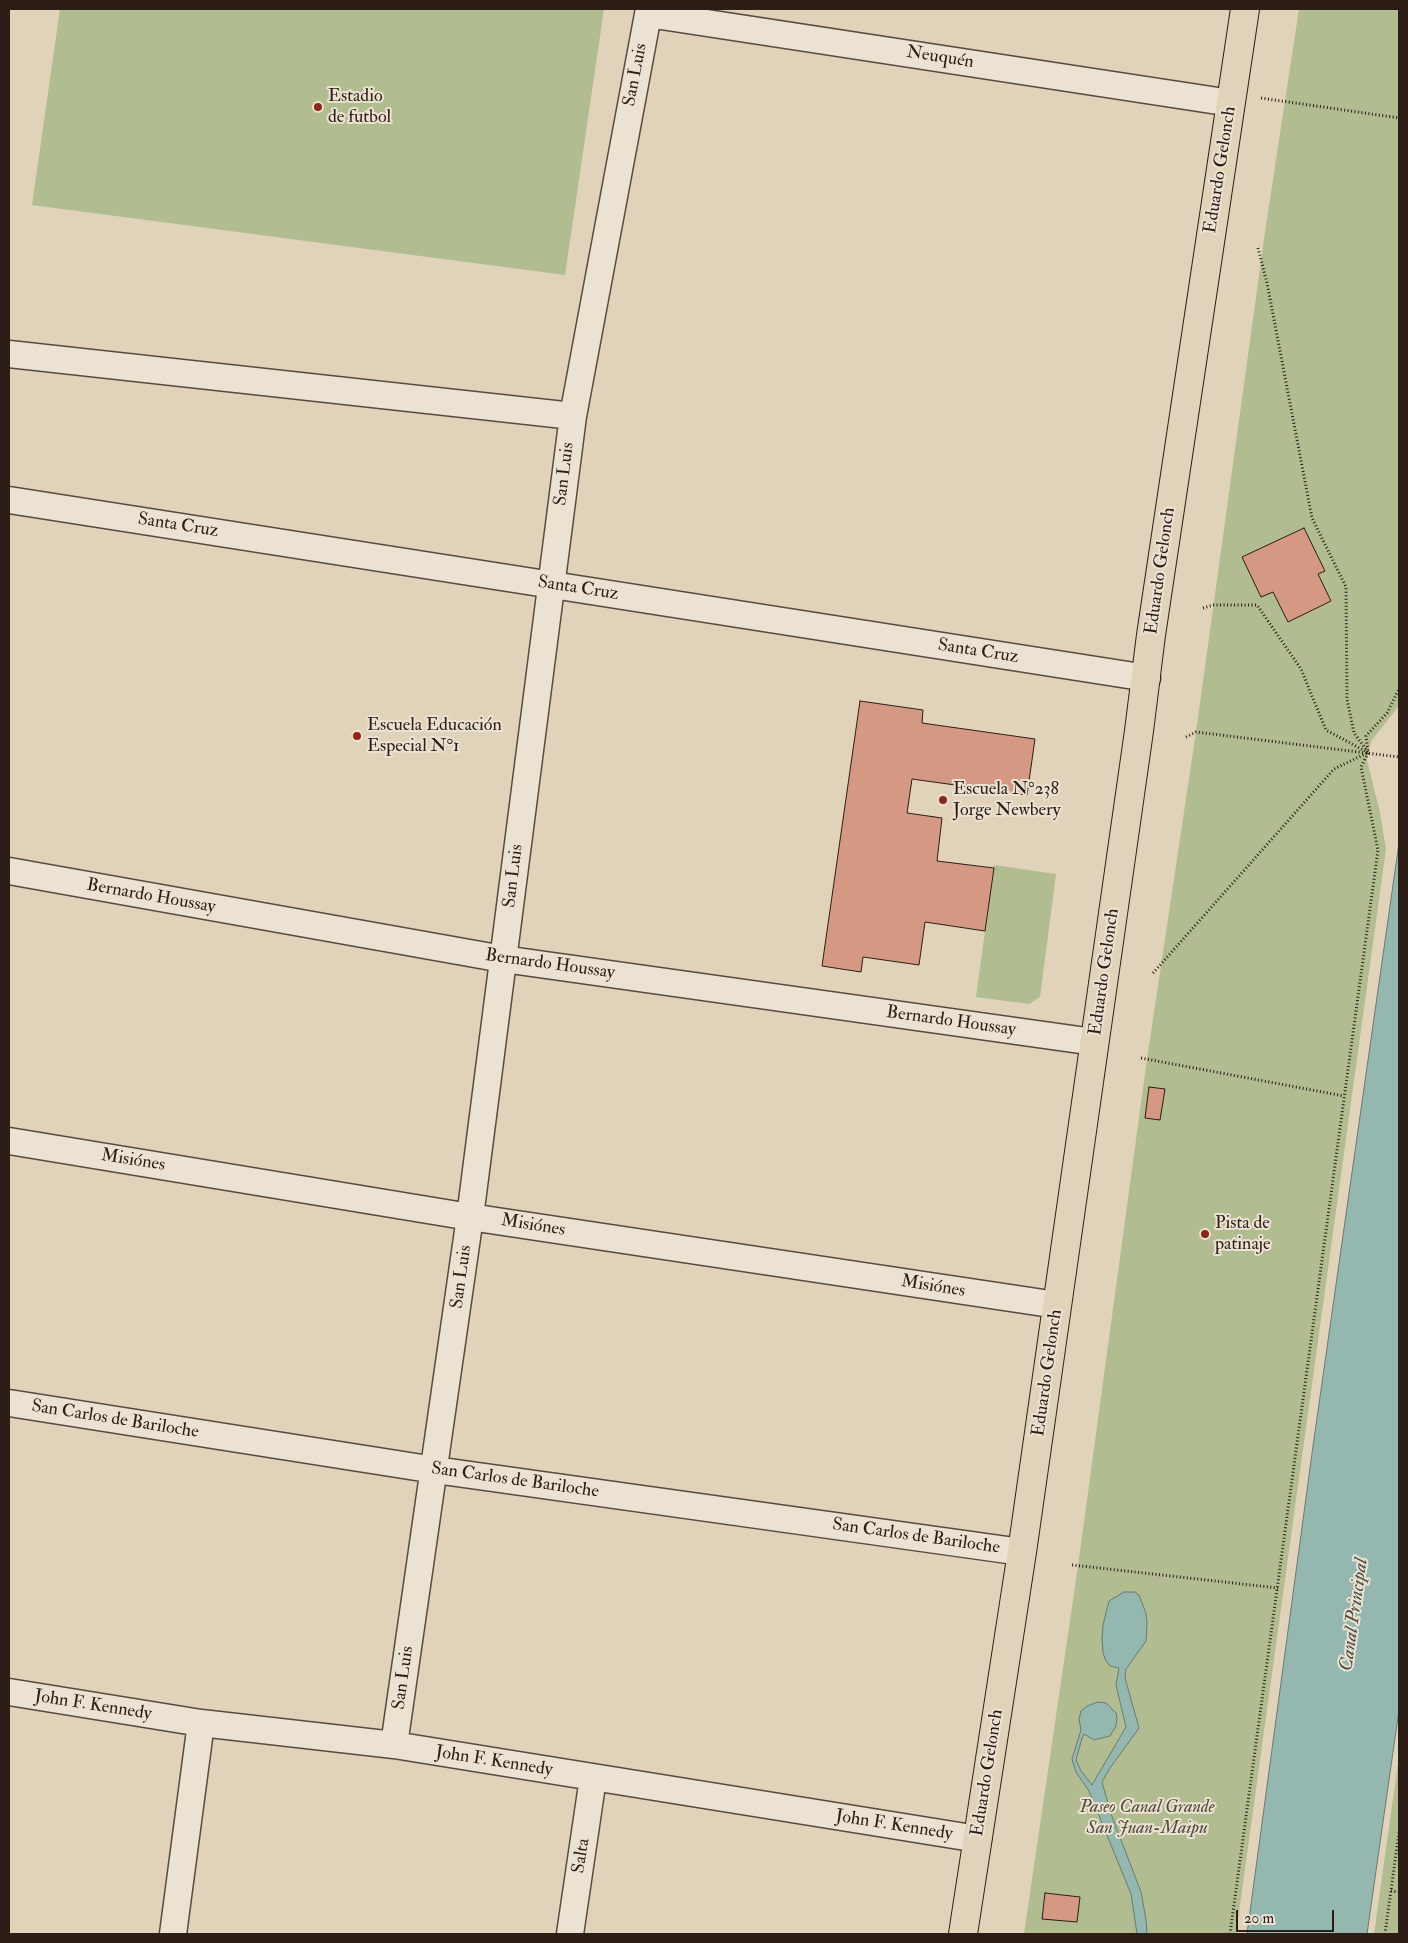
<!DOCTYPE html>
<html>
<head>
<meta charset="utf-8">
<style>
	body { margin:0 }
	#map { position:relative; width:1408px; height:1943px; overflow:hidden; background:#e0d3ba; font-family:"IM FELL Double Pica",serif }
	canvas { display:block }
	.frame { position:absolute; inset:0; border:10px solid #2c1d17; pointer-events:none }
	.scale { position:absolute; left:1236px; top:1910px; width:98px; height:22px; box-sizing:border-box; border:2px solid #2c1d17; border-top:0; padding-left:6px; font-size:15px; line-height:18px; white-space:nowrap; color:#2c1d17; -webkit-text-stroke:4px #ebe2d2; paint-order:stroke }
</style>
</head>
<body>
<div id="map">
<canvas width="1408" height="1943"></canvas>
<div class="frame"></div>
<div class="scale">20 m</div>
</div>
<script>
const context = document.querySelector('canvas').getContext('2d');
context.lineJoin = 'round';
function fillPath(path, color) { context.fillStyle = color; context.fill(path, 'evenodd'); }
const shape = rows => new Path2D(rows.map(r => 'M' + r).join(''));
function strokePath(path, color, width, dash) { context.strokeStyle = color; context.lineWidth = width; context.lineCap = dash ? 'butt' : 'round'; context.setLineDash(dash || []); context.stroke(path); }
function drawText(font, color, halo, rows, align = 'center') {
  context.font = font + ' "IM FELL Double Pica",serif'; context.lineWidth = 4; context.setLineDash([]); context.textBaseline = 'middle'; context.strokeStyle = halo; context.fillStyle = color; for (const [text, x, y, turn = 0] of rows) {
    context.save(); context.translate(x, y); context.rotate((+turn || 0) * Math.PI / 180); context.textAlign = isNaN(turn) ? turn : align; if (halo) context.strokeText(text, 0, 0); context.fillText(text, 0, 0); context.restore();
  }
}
fillPath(shape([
	[60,9,604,9,565,275,32,205],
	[1299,9,1399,9,1399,706,1371,741,1367,760,1380,813,1386,849,1236,1934,1024,1934,1078,1566,1147,1059,1196,732,1265,232],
	[994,865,1056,874,1040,997,1029,1004,976,997],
	[1399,1756,1399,1934,1374,1934]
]), '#b1bc90');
const water = shape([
	[1399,843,1399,1710,1367,1934,1247,1934,1313,1446,1399,843],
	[1124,1592,1135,1592,1139,1595,1146,1613,1147,1623,1146,1641,1126,1669,1125,1678,1139,1728,1110,1768,1102,1782,1111,1814,1141,1892,1146,1920,1147,1934,1137,1934,1131,1894,1089,1791,1076,1772,1072,1759,1081,1730,1079,1719,1081,1711,1087,1706,1098,1702,1106,1703,1116,1713,1117,1718,1116,1726,1110,1736,1094,1740,1084,1734,1082,1738,1076,1760,1081,1771,1092,1785,1126,1727,1116,1685,1119,1668,1110,1666,1106,1661,1103,1653,1102,1639,1103,1625,1109,1601,1124,1592]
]);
fillPath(water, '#94b8af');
strokePath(water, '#6a7a72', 1);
const building = shape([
	[1304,528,1325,571,1318,574,1331,601,1288,622,1273,592,1261,597,1242,557,1304,528],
	[860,701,923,710,922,723,1035,739,1027,795,912,779,907,813,942,818,937,861,994,868,985,931,925,922,919,965,863,957,861,972,822,966,860,701],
	[1149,1087,1165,1089,1160,1120,1145,1118,1149,1087],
	[1045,1893,1080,1897,1077,1922,1042,1919,1045,1893]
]);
fillPath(building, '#d49883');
strokePath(building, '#2c1d17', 1);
const minor = shape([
	[648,14,1231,103],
	[9,354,573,416],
	[9,500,1147,678],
	[9,871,503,959,1094,1042],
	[9,1141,470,1217,1057,1305],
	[9,1403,435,1470,1022,1552],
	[9,1692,201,1723,394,1745,978,1839],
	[394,1745,470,1217,573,416,649,9],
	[173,1934,201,1723],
	[570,1934,593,1778]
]);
const primary = shape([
	[963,1934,1022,1552,1139,731,1151,635,1245,9]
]);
strokePath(minor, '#594a40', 29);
strokePath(primary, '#2c1d17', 30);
strokePath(shape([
	[1261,98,1399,118],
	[1258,248,1267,283,1312,518,1346,587,1347,699,1354,733,1368,752],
	[1203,608,1213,605,1257,605,1301,669,1326,730,1365,751],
	[1186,737,1196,732,1399,757],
	[1153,973,1334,769,1367,753],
	[1141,1058,1344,1096],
	[1072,1565,1278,1588],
	[1391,1891,1399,1892],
	[1230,1934,1378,850,1361,767,1368,753,1366,736,1387,713,1399,689],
	[1385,1934,1399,1832]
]), '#2c1d17', 3, [1, 2.5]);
strokePath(minor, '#ebe2d2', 26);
strokePath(primary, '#e0d3ba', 28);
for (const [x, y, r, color] of [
	[318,107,5,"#8f2418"],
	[357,736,5,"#8f2418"],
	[943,800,5,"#8f2418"],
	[1205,1234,5,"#8f2418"]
]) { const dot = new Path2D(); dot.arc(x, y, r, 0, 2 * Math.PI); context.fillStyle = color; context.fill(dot); strokePath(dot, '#ebe2d2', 2); }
drawText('18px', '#2c1d17', '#ebe2d2', [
	["Neuquén",940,58,9],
	["San Luis",636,75,-79],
	["Eduardo Gelonch",1221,170,-81],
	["San Luis",565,474,-83],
	["Santa Cruz",178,526,9],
	["Eduardo Gelonch",1161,571,-82],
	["Santa Cruz",578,589,9],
	["Santa Cruz",978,652,9],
	["San Luis",514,876,-83],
	["Bernardo Houssay",151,897,10],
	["Bernardo Houssay",550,965,8],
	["Eduardo Gelonch",1105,972,-82],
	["Bernardo Houssay",951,1022,8],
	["Misiónes",133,1161,9],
	["Misiónes",533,1226,9],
	["San Luis",462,1277,-82],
	["Misiónes",933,1287,9],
	["Eduardo Gelonch",1048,1373,-82],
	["San Carlos de Bariloche",115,1420,9],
	["San Carlos de Bariloche",515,1481,8],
	["San Carlos de Bariloche",916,1537,8],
	["San Luis",404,1678,-82],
	["John F. Kennedy",93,1706,9],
	["John F. Kennedy",494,1762,9],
	["Eduardo Gelonch",988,1773,-81],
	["John F. Kennedy",894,1826,9],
	["Salta",582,1856,-81]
]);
drawText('18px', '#2c1d17', '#ebe2d2', [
	["Estadio",328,97],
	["de futbol",328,118],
	["Escuela Educación",367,726],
	["Especial N°1",367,747],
	["Escuela N°238",953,790],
	["Jorge Newbery",953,811],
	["Pista de",1215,1224],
	["patinaje",1215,1245]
], 'left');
drawText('italic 18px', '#544d3b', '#ebe2d2', [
	["Paseo Canal Grande",1147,1808],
	["San Juan-Maipu",1147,1829]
]);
drawText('italic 19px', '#4b4c45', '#ebe2d2', [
	["Canal Principal",1355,1615,-82]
]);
</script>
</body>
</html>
